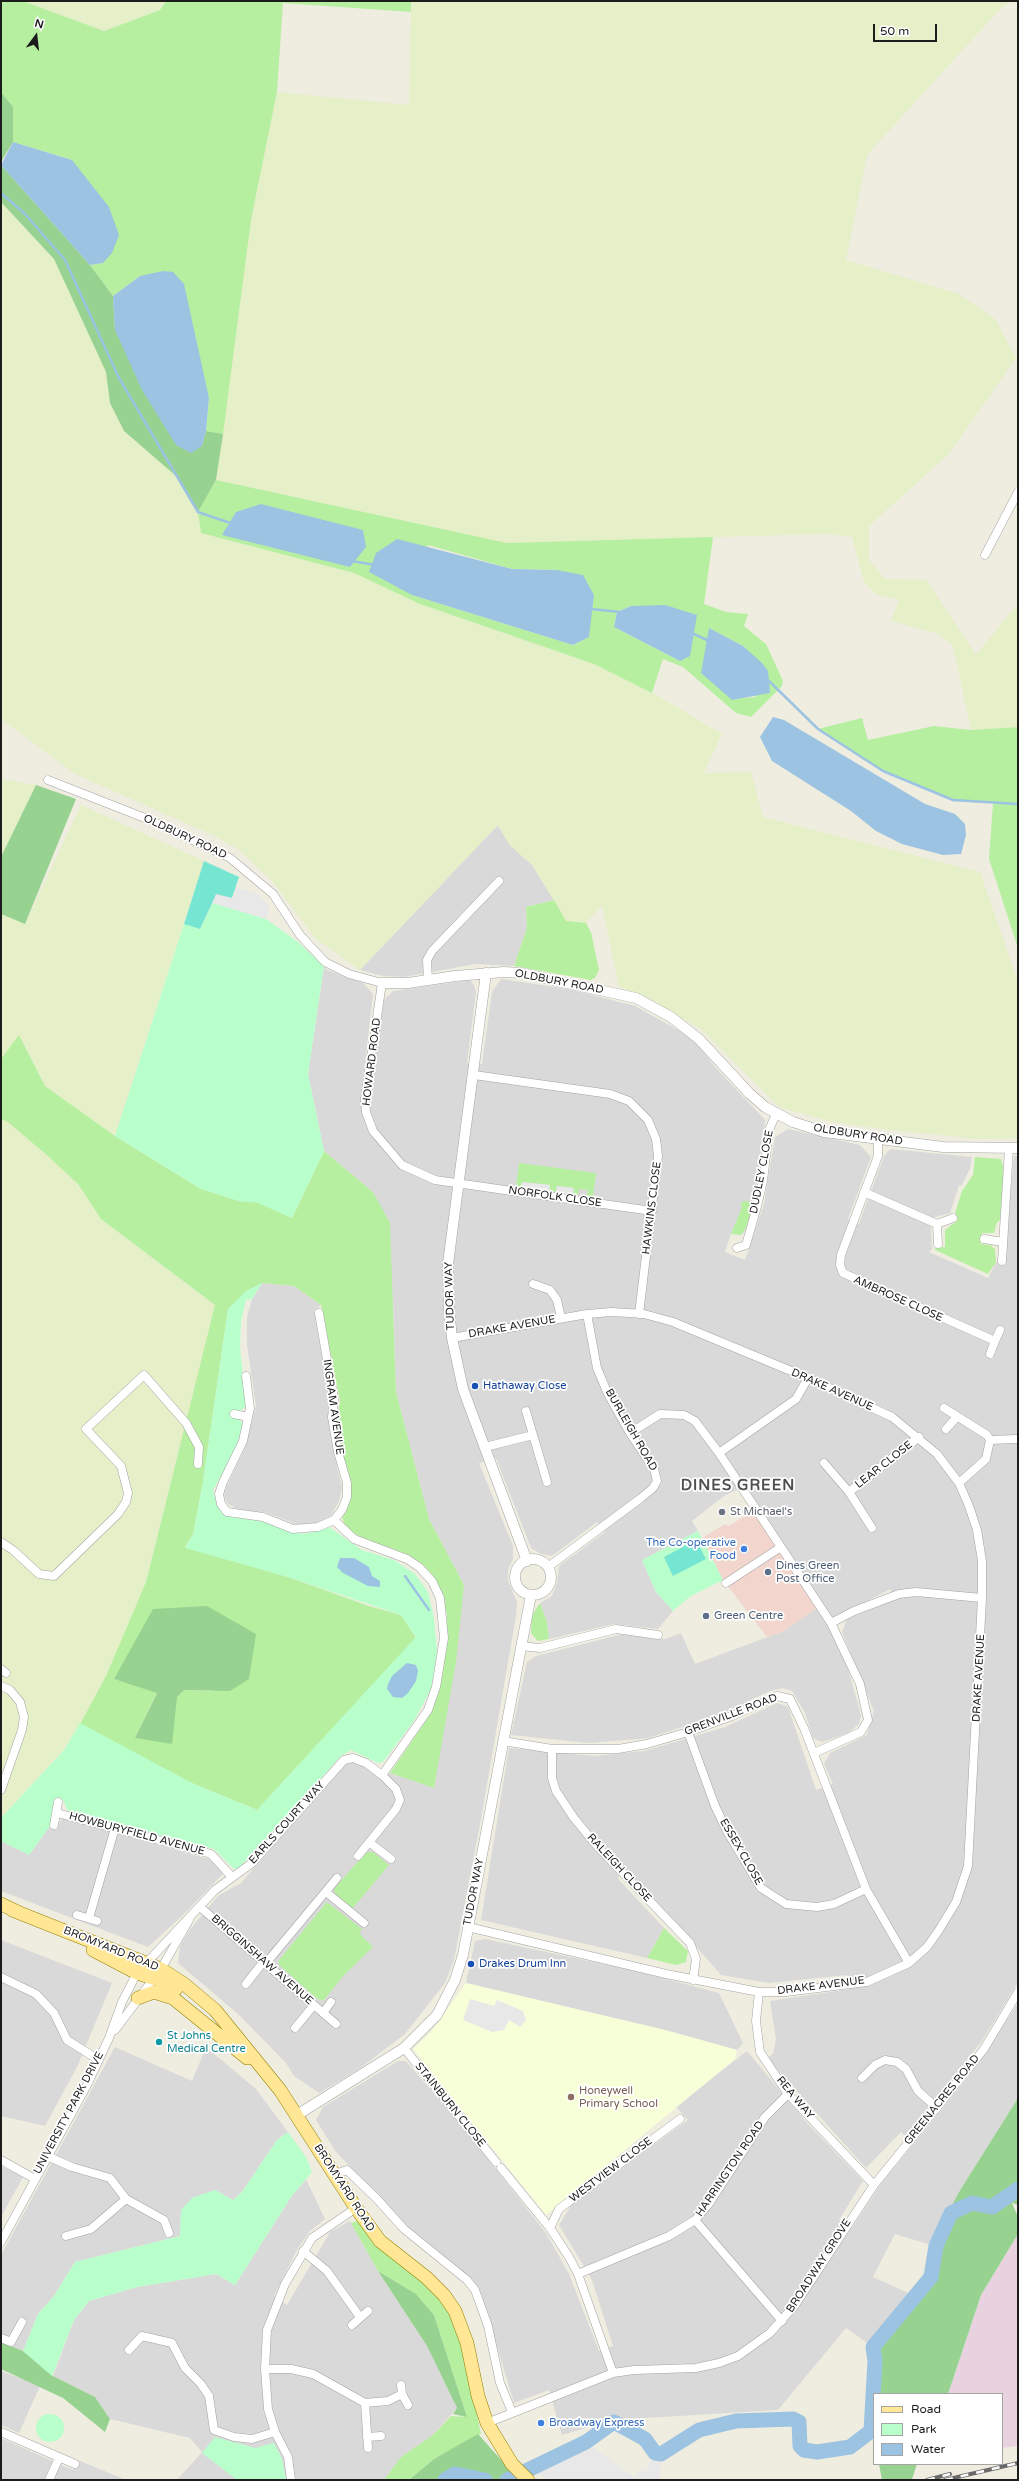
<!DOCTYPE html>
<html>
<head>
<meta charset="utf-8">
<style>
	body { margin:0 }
	#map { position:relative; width:1019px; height:2481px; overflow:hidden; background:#efede0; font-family:"Varela Round",sans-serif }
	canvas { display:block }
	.frame { position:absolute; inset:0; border:2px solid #1c1c1c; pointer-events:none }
	.legend { position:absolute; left:873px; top:2393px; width:130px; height:72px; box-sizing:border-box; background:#fff; border:1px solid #a4a4a4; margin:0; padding:5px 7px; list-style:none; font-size:12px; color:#1c1c1c }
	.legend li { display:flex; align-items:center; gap:8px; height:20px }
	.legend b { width:20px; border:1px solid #a4a4a4 }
	.north { position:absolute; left:16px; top:16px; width:40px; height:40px; -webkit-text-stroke:3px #fff; paint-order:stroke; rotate:15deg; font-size:11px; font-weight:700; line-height:16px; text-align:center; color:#1c1c1c }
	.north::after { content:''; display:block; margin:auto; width:14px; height:18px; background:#1c1c1c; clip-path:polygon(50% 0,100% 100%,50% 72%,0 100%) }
	.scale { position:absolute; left:873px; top:24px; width:64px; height:18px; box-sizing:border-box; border:2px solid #1c1c1c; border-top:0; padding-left:5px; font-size:12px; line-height:14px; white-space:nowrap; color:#1c1c1c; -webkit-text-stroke:3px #fff; paint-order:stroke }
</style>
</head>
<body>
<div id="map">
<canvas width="1019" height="2481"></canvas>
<div class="frame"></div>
<ul class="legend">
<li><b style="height:5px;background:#ffe795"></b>Road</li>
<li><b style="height:11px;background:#b8ffcc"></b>Park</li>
<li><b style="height:11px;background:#9cc3e1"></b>Water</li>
</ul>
<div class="north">N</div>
<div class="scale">50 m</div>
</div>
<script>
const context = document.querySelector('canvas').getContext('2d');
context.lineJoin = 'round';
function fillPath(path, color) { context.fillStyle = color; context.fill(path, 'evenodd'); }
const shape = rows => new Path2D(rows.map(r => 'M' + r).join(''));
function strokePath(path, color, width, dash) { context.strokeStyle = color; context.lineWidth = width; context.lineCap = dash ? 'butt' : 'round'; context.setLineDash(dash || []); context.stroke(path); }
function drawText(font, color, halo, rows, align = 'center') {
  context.font = font + ' "Varela Round",sans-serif'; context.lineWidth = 3.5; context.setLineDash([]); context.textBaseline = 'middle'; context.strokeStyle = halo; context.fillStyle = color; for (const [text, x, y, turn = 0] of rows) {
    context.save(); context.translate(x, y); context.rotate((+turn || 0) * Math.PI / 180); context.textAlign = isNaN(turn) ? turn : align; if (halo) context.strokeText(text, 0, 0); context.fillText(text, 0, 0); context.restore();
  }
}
fillPath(shape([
	[498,825,509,844,533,866,554,900,526,907,527,928,514,966,475,964,404,977,383,976,360,970],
	[324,966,327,970,363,983,373,994,361,1098,370,1099,384,1000,393,991,470,980,474,985,476,992,467,1063,482,1064,492,992,501,979,569,989,635,1006,696,1040,714,1066,765,1120,754,1202,744,1233,731,1234,725,1252,745,1260,764,1204,775,1137,788,1129,860,1145,871,1157,848,1219,859,1224,884,1156,890,1149,972,1157,970,1169,961,1186,959,1185,950,1213,935,1217,931,1228,932,1249,929,1252,988,1278,996,1262,1004,1262,1014,1156,1018,1156,1018,1982,982,2041,949,2082,905,2136,901,2132,866,2168,767,2058,773,2054,776,2039,770,2001,850,1989,847,1975,769,1983,721,1975,649,1893,623,1867,618,1879,664,1928,647,1958,481,1920,509,1748,594,1756,644,1751,725,1727,777,1703,788,1707,816,1790,833,1784,824,1764,830,1753,867,1735,874,1711,842,1632,847,1619,894,1600,890,1589,832,1620,743,1487,724,1496,692,1521,698,1531,642,1560,656,1592,673,1611,658,1629,614,1624,549,1639,547,1622,540,1603,552,1596,557,1583,559,1566,605,1532,597,1522,552,1556,541,1554,531,1548,496,1458,479,1463,513,1546,513,1559,508,1570,508,1581,517,1602,516,1616,481,1819,454,1960,445,1983,405,2034,359,2069,319,2093,294,2076,286,2063,238,2014,178,1963,180,1946,191,1928,219,1895,241,1883,346,1763,352,1762,363,1765,383,1779,390,1773,434,1788,464,1585,429,1519,396,1392,393,1299,373,1192,324,1151,308,1074],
	[262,1283,294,1286,321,1305,314,1311,330,1400,334,1454,342,1488,339,1501,331,1516,311,1526,296,1524,265,1512,240,1511,228,1504,225,1499,224,1492,245,1448,256,1406,247,1345,247,1317,252,1299],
	[818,1607,842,1648,861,1715,859,1724,848,1733,822,1742,813,1738,805,1713,792,1691,783,1688,770,1691,721,1714,649,1738,589,1743,511,1735,527,1662,536,1656,619,1635,631,1634,665,1639,681,1633,695,1664,784,1631],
	[63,1818,212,1860,223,1874,183,1915,148,1947,1,1891,1,1841,29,1855,50,1826,56,1827],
	[485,1939,636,1971,719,1993,743,2043,737,2050,665,2030,466,1983,475,1941],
	[1,1940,112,1983,77,2067,45,2126,1,2116],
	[1018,2003,1018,2098,959,2192,931,2245,895,2234,873,2277,915,2296,873,2347,846,2328,778,2410,613,2420,562,2435,549,2390,514,2403,480,2290,470,2279,405,2224,336,2152,316,2120,323,2107,398,2061,406,2061,459,2122,546,2233,569,2274,599,2351,613,2346,592,2280,559,2225,572,2204,688,2120,676,2107,682,2102,747,2051,808,2124,863,2181,839,2220,852,2228,881,2184,968,2077],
	[115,2047,192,2081,206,2047,256,2089,288,2132,277,2140,242,2192,233,2200,215,2190,181,2210,180,2236,75,2262,54,2296,38,2314,23,2351,1,2342,1,2255],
	[1,2166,23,2177,1,2217],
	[306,2179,325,2219,310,2231,297,2250,274,2296,287,2305,330,2232,350,2221,378,2271,427,2346,457,2408,433,2435,401,2457,384,2480,177,2480,202,2452,190,2438,110,2419,95,2397,53,2376,74,2320,89,2301,137,2287,216,2274,235,2285,291,2197],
	[1,2371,40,2386,19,2433,1,2425],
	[1,2438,73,2470,78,2460,126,2480,1,2480]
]), '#dad9d9');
fillPath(shape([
	[754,1511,818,1607,784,1631,767,1637,723,1580,702,1538,725,1524,728,1526]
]), '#f2d6cd');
fillPath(shape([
	[1018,2234,1018,2446,1002,2448,1002,2394,948,2394,981,2295]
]), '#e9d2e0');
fillPath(shape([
	[466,1983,665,2030,737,2050,735,2059,546,2215,413,2049,431,2032]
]), '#f7ffd9');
fillPath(shape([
	[23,1,166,1,160,10,104,31],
	[411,1,1012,1,1002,7,867,155,846,260,959,294,996,320,1016,358,949,454,869,526,869,560,885,579,926,580,976,655,1018,603,1018,727,971,730,953,646,939,634,891,621,899,600,877,595,864,582,852,537,826,534,507,543,216,480,251,221,277,92,409,105],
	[1,202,54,259,106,372,110,403,124,431,176,476,198,512,201,533,354,573,420,604,594,664,655,694,722,734,704,773,751,772,763,817,980,872,1018,982,1018,1138,976,1139,882,1129,832,1122,779,1107,701,1029,641,995,619,987,602,906,586,923,566,921,533,866,509,844,498,825,360,970,316,939,273,882,238,849,217,837,75,774,1,719],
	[1,779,36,785,1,857],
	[81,805,204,861,115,1136,45,1086,19,1035,1,1059,1,914,25,924],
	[1,1110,68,1169,101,1219,215,1305,146,1582,106,1676,79,1726,64,1749,1,1818]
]), '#e5f0c9');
fillPath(shape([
	[1,1,23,1,104,31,160,10,166,1,411,1,411,12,283,3,277,92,251,220,223,434,206,431,209,398,140,276,113,296,90,265,103,263,72,160,13,142,13,107,1,92],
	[216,480,507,543,713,537,704,604,726,612,748,614,744,626,766,644,783,681,782,686,751,717,736,713,683,667,663,659,652,693,594,664,420,604,354,573,201,533,198,512],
	[428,545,512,569,557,570,589,637,573,645,412,595],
	[631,606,680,661,614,627,617,612],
	[709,628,743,646,768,671,755,697,732,699],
	[862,718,868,740,934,726,971,730,1018,727,1018,948,989,859,993,803,953,800,883,771,818,729],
	[554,900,566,921,586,923,591,932,599,970,595,978,591,980,514,966,527,928,526,907],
	[19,1035,45,1086,115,1136,201,1189,239,1201,258,1202,292,1218,324,1151,373,1192,390,1223,396,1392,429,1519,464,1585,456,1662,434,1788,390,1773,427,1719,443,1673,447,1615,441,1592,432,1574,421,1563,394,1549,367,1540,350,1531,344,1524,342,1515,350,1490,347,1468,340,1447,341,1428,338,1412,340,1401,321,1305,294,1286,262,1283,228,1309,203,1482,193,1534,185,1547,288,1577,369,1606,401,1615,416,1638,257,1810,192,1783,79,1726,106,1676,146,1582,215,1305,101,1219,78,1184,49,1157,8,1122,1,1119,1,1059],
	[128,1655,214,1691,184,1690,135,1738,157,1692,114,1679],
	[975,1157,1001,1159,1004,1170,1000,1220,997,1222,994,1233,982,1233,981,1244,990,1245,995,1249,996,1262,988,1274,935,1250,935,1248,945,1247,945,1230,957,1221,955,1213,962,1191,973,1175],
	[519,1163,596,1173,593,1197,587,1196,588,1190,579,1189,578,1195,573,1194,573,1188,557,1186,556,1192,549,1191,550,1185,522,1182,521,1187,516,1187],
	[744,1201,754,1202,746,1228,741,1235,731,1234,742,1207,740,1204],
	[540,1603,547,1622,549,1639,538,1641,531,1633,532,1615],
	[366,1852,373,1852,389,1865,352,1909,335,1894,334,1889],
	[326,1903,328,1903,362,1929,359,1933,373,1947,345,1974,323,2001,316,1998,279,1965,279,1960],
	[664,1928,688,1951,686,1962,676,1965,647,1958],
	[357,2221,381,2248,432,2288,452,2313,462,2343,481,2434,434,2459,409,2480,384,2480,401,2457,433,2435,451,2416,467,2417,434,2315,416,2294,378,2271,351,2223]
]), '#b7efa0');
fillPath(shape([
	[1,92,13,107,13,142,1,162],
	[1,165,90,265,113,296,115,330,202,446,206,431,223,434,216,480,198,512,176,476,124,431,110,403,106,372,54,259,1,202],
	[36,785,76,799,25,924,1,914,1,857],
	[207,1606,256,1634,249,1679,230,1691,184,1690,177,1697,172,1744,135,1738,157,1693,114,1679,153,1609],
	[1018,2098,1018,2205,1012,2203,1018,2217,1018,2234,981,2295,948,2394,874,2394,874,2426,873,2420,875,2361,873,2347,931,2277,931,2245,959,2192],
	[378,2271,416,2294,434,2315,467,2417,453,2414,457,2408,427,2346],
	[1,2342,23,2351,53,2376,95,2397,110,2419,105,2432,63,2398,1,2369],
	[478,2434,519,2480,409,2480,434,2459],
	[879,2464,917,2464,912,2479,907,2480,882,2480]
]), '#97d291');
fillPath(shape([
	[213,903,266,919,298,942,324,966,308,1074,324,1151,292,1218,258,1203,239,1201,201,1189,115,1136,184,924,200,929],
	[262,1283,252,1299,246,1300,241,1322,240,1346,246,1407,239,1411,233,1410,231,1416,239,1419,242,1423,242,1428,234,1454,213,1490,217,1506,223,1514,267,1522,287,1531,304,1534,329,1527,362,1550,394,1560,415,1574,428,1592,434,1618,437,1651,432,1687,414,1721,383,1762,378,1763,351,1750,341,1756,238,1869,234,1869,214,1849,68,1811,63,1800,56,1798,50,1826,29,1855,1,1841,1,1818,64,1750,80,1723,192,1783,257,1810,416,1637,401,1615,288,1577,185,1548,193,1534,203,1482,228,1309,246,1291],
	[698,1531,723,1580,691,1596,673,1611,656,1592,642,1560],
	[288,2132,306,2157,312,2172,291,2197,235,2285,216,2274,137,2287,89,2301,74,2320,52,2376,23,2351,38,2314,54,2296,75,2262,180,2236,181,2210,192,2198,215,2190,233,2200,242,2192,277,2140],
	'36 2428a14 14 0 1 1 28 0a14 14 0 1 1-28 0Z',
	[215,2437,255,2448,274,2443,282,2459,286,2480,237,2480,202,2453]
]), '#b8ffcc');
fillPath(shape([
	[204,861,239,877,232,898,216,895,200,929,184,924],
	[696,1540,706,1559,673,1576,664,1557]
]), '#76e6d2');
fillPath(shape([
	[236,887,259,895,270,908,266,919,213,903,216,894,232,898],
	[522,1182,550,1185,549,1191,521,1187],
	[557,1186,574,1188,573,1194,556,1192],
	[470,1999,494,2006,497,2000,523,2011,526,2020,520,2027,509,2020,504,2030,492,2032,463,2020],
	[593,2448,635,2477,641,2469,645,2471,652,2460,661,2463,659,2480,551,2480,536,2473]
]), '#e8e8e8');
fillPath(shape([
	[13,142,72,160,109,207,119,235,112,253,103,263,90,265,1,165],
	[163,271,173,272,184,284,209,398,206,431,202,446,191,453,176,445,142,390,115,330,113,296,140,276],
	[261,504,363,530,366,547,350,567,222,535,236,512],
	[397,539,512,569,557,570,583,575,594,595,589,637,573,645,412,595,369,572,376,553],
	[665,605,697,615,690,656,680,661,614,627,617,612,631,606],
	[709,628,743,646,762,663,768,671,770,693,732,700,701,673],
	[773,717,784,720,925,804,955,814,965,824,966,835,961,854,943,855,902,844,876,831,851,811,772,761,760,737],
	[340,1558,354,1558,369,1567,372,1576,380,1581,380,1587,368,1586,343,1573,337,1567],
	[407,1663,416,1665,418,1671,416,1681,408,1693,402,1698,393,1697,387,1689,388,1684,392,1676]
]), '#9cc3e1');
strokePath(shape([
	[1,193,25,214,65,260,119,378,198,512,233,524],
	[352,561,375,565],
	[591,609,620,612],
	[692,633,709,641],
	[768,680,818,729,883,771,953,800,1018,804],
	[405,1576,429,1610]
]), '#9cc3e1', 2.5);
strokePath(shape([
	[445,2480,455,2474,485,2480],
	[507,2480,586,2442,614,2422,645,2439,655,2453,661,2454,699,2430,736,2421,793,2419,799,2422,800,2446,804,2450,817,2452,850,2447,871,2431,875,2361,873,2347,931,2277,936,2246,951,2213,972,2203,992,2207,1018,2189]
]), '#9cc3e1', 15);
const minor = shape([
	[985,555,1018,492],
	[48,780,150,820,230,858,273,894,300,935,325,962,349,974,382,983,365,1098,366,1112,373,1131,402,1165,435,1180,652,1211],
	[428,980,427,960,432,951,499,881],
	[474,1075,610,1094,629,1101,648,1120,656,1139,658,1156,639,1314],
	[878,1139,878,1156,841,1255,840,1265,843,1273,995,1341,1000,1330],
	[864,1192,937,1224,953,1218],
	[937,1224,938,1244],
	[984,1239,1003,1242],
	[737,1248,746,1245,756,1210,763,1181,769,1130,776,1114],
	[1002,1261,1009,1148],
	[533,1284,550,1290,557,1300,561,1318],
	[452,1338,587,1314,612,1312,644,1314,673,1322,808,1378,892,1417,937,1454,959,1483,969,1506,977,1530,982,1561,982,1598,968,1866,956,1902,939,1930,927,1947,909,1963,867,1982,786,1992,759,1992,666,1974,468,1927],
	[990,1354,995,1341],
	[246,1376,250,1408,243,1441,223,1482,219,1494,221,1504,227,1512,263,1517,293,1529,318,1527,334,1520,342,1510,347,1497,347,1483,338,1452,332,1417,334,1400,319,1313],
	[944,1408,987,1435,990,1440,986,1459,959,1483],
	[234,1414,248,1417],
	[946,1429,956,1418],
	[630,1433,660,1414,684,1415,695,1421,719,1453,831,1623,860,1684,868,1720,861,1732,814,1753],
	[533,1435,547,1482],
	[990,1440,1016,1439],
	[485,1447,533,1435,526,1411],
	[719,1453,796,1399,808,1378],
	[824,1463,849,1492,919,1437],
	[849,1492,872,1528],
	[334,1520,354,1539,407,1559,419,1567,432,1581,440,1598,444,1638,436,1687,428,1710,382,1775],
	[1,1542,13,1550,39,1574,54,1576,118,1514,126,1502,128,1493,121,1466,86,1429,144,1375,186,1423,199,1447,198,1464],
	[548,1567,641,1498,653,1488,657,1481,654,1469,630,1433,608,1394,597,1368,587,1314],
	[726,1583,781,1547],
	[831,1623,854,1611,899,1594,916,1592,982,1598],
	[521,1646,540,1648,616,1629,658,1635],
	[1,1669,6,1673],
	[1,1686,10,1690,20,1702,24,1717,22,1730,1,1790],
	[688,1732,715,1806,728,1833,761,1888,786,1904,817,1907,834,1904,866,1889],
	[503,1741,552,1749,618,1749,647,1744,688,1732,732,1716,777,1696,790,1699,804,1728,866,1889,909,1963],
	[552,1749,552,1778,556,1791,574,1818,597,1846,690,1943,696,1959,693,1980],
	[57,1813,211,1854,232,1877],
	[54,1825,58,1802],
	[370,1843,391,1859],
	[326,1892,364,1923],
	[200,1907,336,2024],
	[77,1915,97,1921],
	[89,1918,115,1828],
	[267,1962,337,1878],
	[1,1977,36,1994,54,2013,67,2040,99,2060],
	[246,1984,264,1961],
	[759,1992,756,2021,760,2052,788,2094,874,2185],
	[323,2013,331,2002],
	[295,2028,314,2005],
	[115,2030,161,1969,189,1920],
	[404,2048,496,2162],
	[862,2078,875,2065,885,2060,897,2062,906,2069,918,2091,937,2108],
	[47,2156,72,2167,110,2178,126,2199,164,2220,169,2233],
	[1,2160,35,2179],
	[501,2168,550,2228,569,2257,578,2274,613,2373],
	[335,2174,347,2170,377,2199,404,2229,467,2280,475,2290,488,2326,500,2383,512,2412],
	[695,2220,782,2321],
	[550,2228,559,2209,680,2119],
	[66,2236,91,2229,126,2199],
	[1,2242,87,2085,109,2038,122,2002,137,1973,215,1890,252,1863,344,1760,353,1758,366,1763,382,1775,396,1789,400,1800,396,1809,358,1856],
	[303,2251,327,2271,360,2317],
	[578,2274,669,2236,695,2220,708,2205,765,2117,788,2094],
	[352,2325,368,2311],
	[1,2338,11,2342,22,2322],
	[129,2350,142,2336,172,2343,185,2368,201,2384,209,2396,214,2430,234,2437,252,2439,275,2432],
	[265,2369,291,2369,313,2374,365,2403,388,2401,402,2394],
	[401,2385,402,2394,408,2405],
	[365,2403,368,2448],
	[487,2423,613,2373,634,2370,696,2368,719,2363,738,2356,770,2333,795,2305,874,2185,984,2049,1018,1992],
	[1,2432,75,2464],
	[367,2437,381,2436],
	[49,2480,59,2458],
	[291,2480,288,2457,275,2432,268,2409,265,2369,267,2330,285,2284,312,2238,356,2208]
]);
const tertiary = shape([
	[486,973,448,1264,449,1309,452,1338,463,1389,527,1561],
	[382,983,408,983,455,976,504,972,521,973,636,998,671,1017,699,1039,749,1093,765,1107,793,1122,824,1132,943,1147,1018,1148],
	'515 1577a18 18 0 1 1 36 0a18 18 0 1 1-36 0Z',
	[297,2115,404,2048,437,2015,455,1980,463,1955,531,1595]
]);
const primary = shape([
	[1,1904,20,1913],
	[12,1910,161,1969,184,1984,215,2010,280,2090,356,2208,380,2241,427,2278,444,2295,455,2311,467,2343,478,2396,487,2423,512,2464,528,2480],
	[93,1950,137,1973,166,1982,176,1989],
	[138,1998,154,1992,173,1998,247,2058]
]);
strokePath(minor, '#a3a3a3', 9);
strokePath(tertiary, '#a3a3a3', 11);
strokePath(primary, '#948100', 14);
strokePath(minor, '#fff', 8);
strokePath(tertiary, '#fff', 10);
strokePath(primary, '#ffe795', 13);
const rail = shape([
	[927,2480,950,2474],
	[945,2480,1018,2463]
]);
strokePath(rail, '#6a6a6a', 4);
strokePath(rail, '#fff', 2.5, [8]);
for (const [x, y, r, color] of [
	[475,1386,4,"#1a4fb4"],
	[722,1512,4,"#6b7280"],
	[744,1549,4,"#3f7fe0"],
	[768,1572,4,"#5c6f8a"],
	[706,1616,4,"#5c6f8a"],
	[471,1964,4,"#1a4fb4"],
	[159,2042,4,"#0f9aa8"],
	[571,2097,4,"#8d6e63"],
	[541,2423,4,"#3f7fe0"]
]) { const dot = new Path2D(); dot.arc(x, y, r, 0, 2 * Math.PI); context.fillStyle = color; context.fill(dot); strokePath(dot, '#fff', 1.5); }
drawText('11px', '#1c1c1c', '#fff', [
	["OLDBURY ROAD",185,837,25],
	["OLDBURY ROAD",559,982,11],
	["HOWARD ROAD",372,1062,-83],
	["OLDBURY ROAD",858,1135,9],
	["DUDLEY CLOSE",762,1172,-79],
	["NORFOLK CLOSE",555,1197,8],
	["HAWKINS CLOSE",652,1208,-83],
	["TUDOR WAY",450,1296,-92],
	["AMBROSE CLOSE",898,1299,24],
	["DRAKE AVENUE",512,1327,-10],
	["DRAKE AVENUE",832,1390,24],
	["INGRAM AVENUE",333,1407,82],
	["BURLEIGH ROAD",631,1430,60],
	["LEAR CLOSE",884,1465,-38],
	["DRAKE AVENUE",979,1678,-87],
	["GRENVILLE ROAD",731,1715,-21],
	["EARLS COURT WAY",287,1823,-48],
	["HOWBURYFIELD AVENUE",137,1834,15],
	["ESSEX CLOSE",741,1852,60],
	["RALEIGH CLOSE",619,1868,47],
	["TUDOR WAY",474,1892,-79],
	["BROMYARD ROAD",111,1949,22],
	["BRIGGINSHAW AVENUE",262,1960,41],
	["DRAKE AVENUE",821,1986,-7],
	["REA WAY",795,2098,50],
	["GREENACRES ROAD",942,2100,-51],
	["STAINBURN CLOSE",450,2105,51],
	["UNIVERSITY PARK DRIVE",69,2113,-62],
	["HARRINGTON ROAD",730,2169,-56],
	["WESTVIEW CLOSE",611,2170,-37],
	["BROMYARD ROAD",344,2188,57],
	["BROADWAY GROVE",819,2266,-57]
]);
drawText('11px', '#164399', '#fff', [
	["Hathaway Close",483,1386],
	["Drakes Drum Inn",479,1964]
], 'left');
drawText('11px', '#5b616d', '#fff', [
	["St Michael's",730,1512]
], 'left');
drawText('11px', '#366cbe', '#fff', [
	["The Co-operative",736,1543],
	["Food",736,1556],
	["Broadway Express",549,2423,"left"]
], 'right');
drawText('11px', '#4e5e75', '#fff', [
	["Dines Green",776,1566],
	["Post Office",776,1579],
	["Green Centre",714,1616]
], 'left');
drawText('11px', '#0d838f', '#fff', [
	["St Johns",167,2036],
	["Medical Centre",167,2049]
], 'left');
drawText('11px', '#785e54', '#fff', [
	["Honeywell",579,2091],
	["Primary School",579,2104]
], 'left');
context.letterSpacing = '1px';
drawText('bold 15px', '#4f4f4f', '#fff', [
	["DINES GREEN",738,1486]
]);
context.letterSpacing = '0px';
</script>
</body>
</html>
